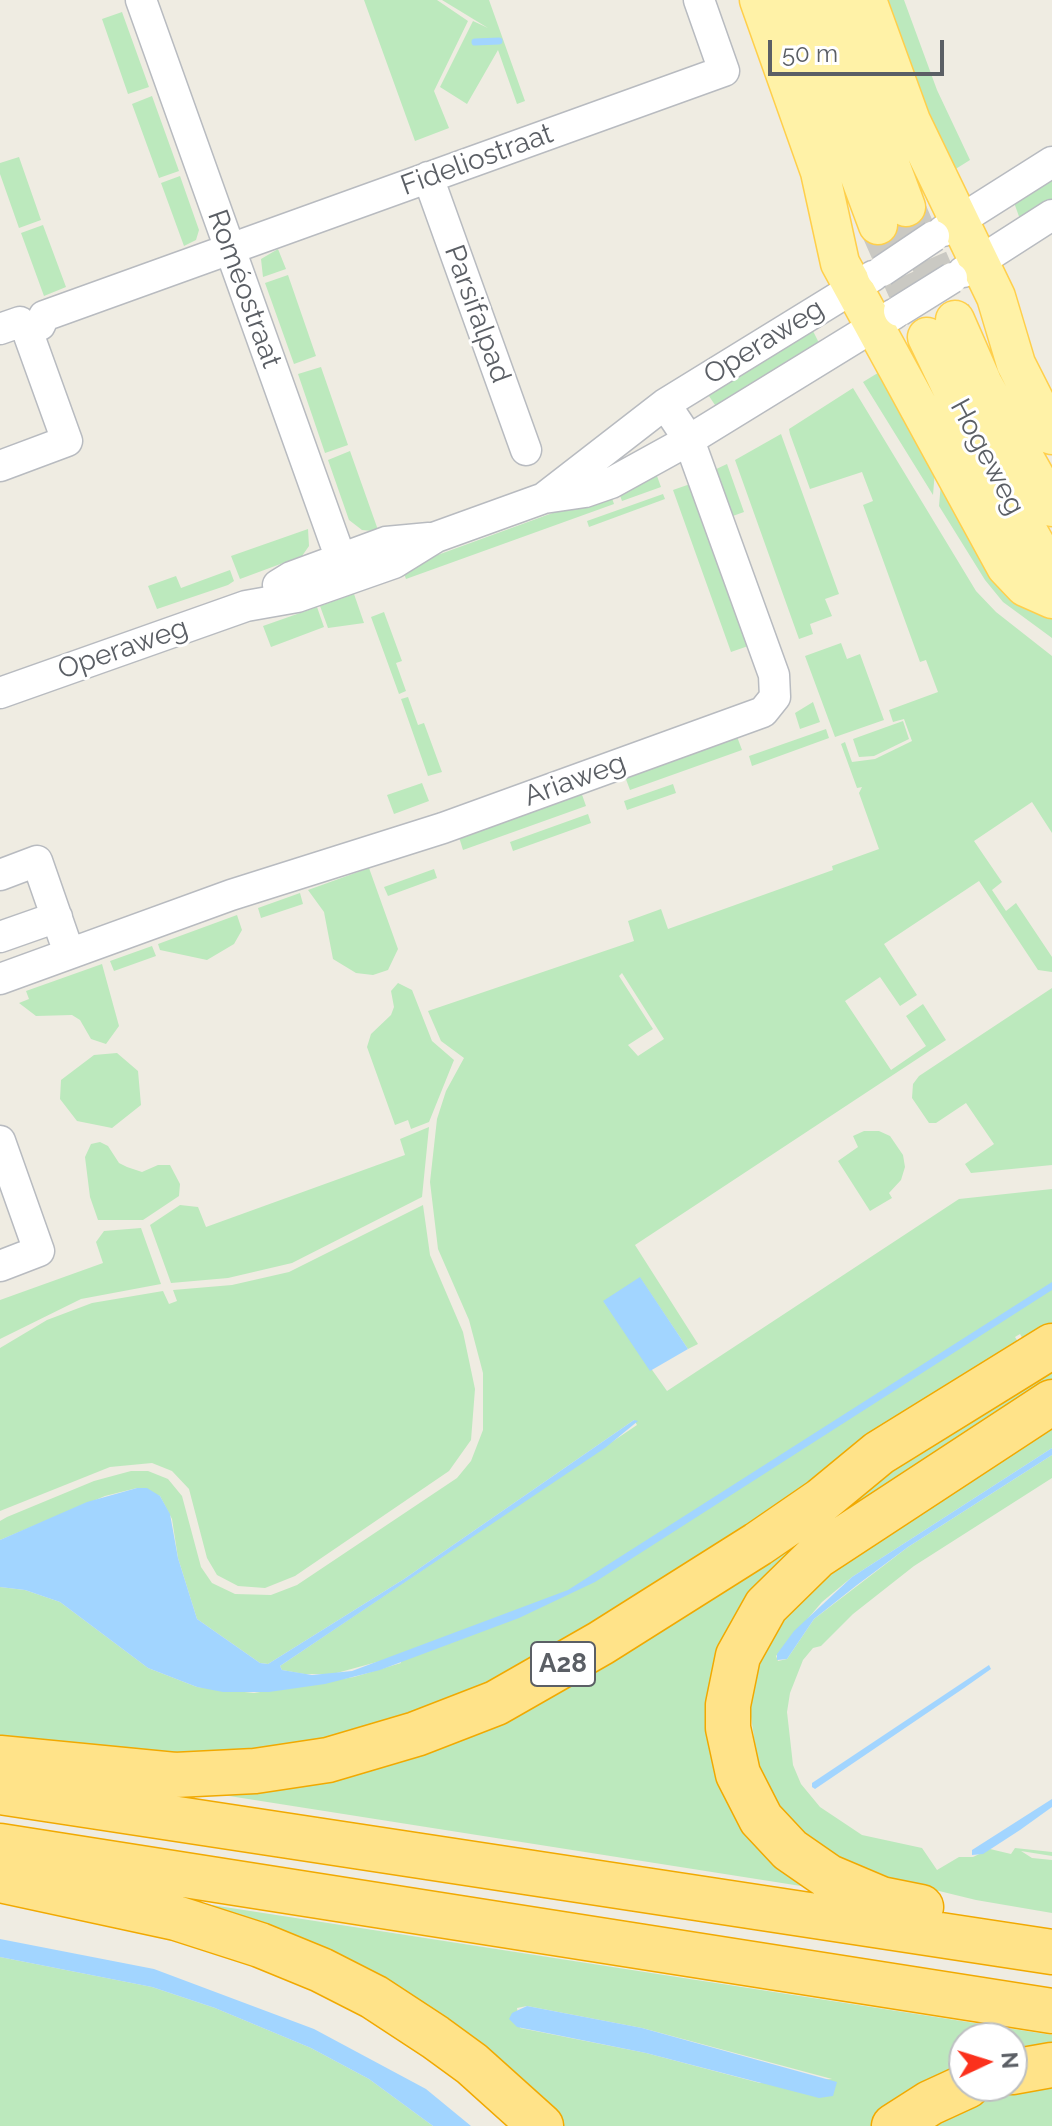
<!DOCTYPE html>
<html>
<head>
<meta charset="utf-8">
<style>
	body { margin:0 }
	#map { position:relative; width:1052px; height:2126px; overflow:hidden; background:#efece2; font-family:Raleway,sans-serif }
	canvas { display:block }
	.north { position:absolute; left:948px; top:2022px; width:80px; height:80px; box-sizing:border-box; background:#fff; border:2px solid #bdbfc1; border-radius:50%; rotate:86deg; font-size:22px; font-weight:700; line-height:32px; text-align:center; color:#5b5f65 }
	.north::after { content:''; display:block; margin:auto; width:28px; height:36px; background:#fb311c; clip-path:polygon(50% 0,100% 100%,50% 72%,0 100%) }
	.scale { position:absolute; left:768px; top:40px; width:176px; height:36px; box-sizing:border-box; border:4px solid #5b5f65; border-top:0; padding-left:10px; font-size:24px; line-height:28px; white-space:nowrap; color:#5b5f65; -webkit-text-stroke:6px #fff; paint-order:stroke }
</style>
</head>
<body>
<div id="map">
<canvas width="1052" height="2126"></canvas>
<div class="north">N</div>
<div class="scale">50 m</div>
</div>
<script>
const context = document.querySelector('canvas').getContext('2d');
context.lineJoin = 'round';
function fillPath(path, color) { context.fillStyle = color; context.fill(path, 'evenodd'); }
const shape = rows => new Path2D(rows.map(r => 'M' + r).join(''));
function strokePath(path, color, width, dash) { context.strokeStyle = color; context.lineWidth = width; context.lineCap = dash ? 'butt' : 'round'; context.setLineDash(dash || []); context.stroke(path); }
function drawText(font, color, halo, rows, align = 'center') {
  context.font = font + ' Raleway,sans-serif'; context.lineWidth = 6; context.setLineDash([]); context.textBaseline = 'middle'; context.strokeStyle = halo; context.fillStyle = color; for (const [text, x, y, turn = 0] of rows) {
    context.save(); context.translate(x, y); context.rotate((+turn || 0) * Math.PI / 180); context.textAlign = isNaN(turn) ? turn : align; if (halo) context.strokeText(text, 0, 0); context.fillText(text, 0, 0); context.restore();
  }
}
fillPath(shape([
	[364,0,437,0,468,21,434,91,449,128,415,141],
	[442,0,489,0,525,101,517,104,498,50,467,104,440,87,473,21,488,28],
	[874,0,904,0,937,90,970,160,946,175],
	[122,12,149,87,128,94,102,19],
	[152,96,179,171,159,178,132,104],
	[19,157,41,220,19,228,0,174,0,163],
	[1052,172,1052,203,1021,222,1012,197],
	[180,176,199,230,196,240,184,246,161,183],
	[43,225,66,287,44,296,21,233],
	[278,249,286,269,263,277,261,259],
	[288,275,316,356,294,364,265,283],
	[809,323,821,347,719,411,705,390],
	[321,367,348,445,325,453,298,374],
	[886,368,936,458,933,495,863,382],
	[853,388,976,591,996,612,1052,656,1052,833,1032,802,974,841,1002,882,992,890,1006,911,1016,903,1052,957,1052,972,1038,970,979,881,884,944,917,995,900,1006,880,977,845,1001,891,1070,926,1046,906,1016,923,1004,946,1040,635,1245,698,1344,688,1349,640,1278,604,1302,667,1391,959,1199,1052,1189,1052,1335,1029,1350,1020,1334,1015,1337,1025,1353,509,1676,407,1719,290,1747,187,1754,0,1739,0,1587,25,1590,60,1602,148,1668,197,1687,254,1693,354,1677,401,1663,399,1656,333,1674,304,1674,282,1670,280,1666,637,1425,634,1420,404,1579,268,1664,260,1663,197,1619,178,1558,172,1519,160,1496,137,1488,105,1496,0,1540,0,1521,7,1517,94,1481,131,1471,148,1471,168,1479,182,1496,201,1567,212,1583,235,1594,271,1595,297,1585,457,1478,471,1461,483,1430,483,1373,469,1320,438,1249,430,1182,437,1119,446,1091,464,1058,441,1041,428,1011,634,941,628,921,661,909,668,929,833,870,832,866,879,849,859,793,862,787,857,788,841,744,845,742,852,762,875,759,912,741,904,719,893,722,889,710,938,692,926,660,920,662,863,505,873,501,862,472,810,489,790,434,789,429],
	[622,973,664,1039,638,1056,628,1045,653,1029,619,976],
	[781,434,839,594,825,599,832,616,810,624,813,634,799,639,735,460],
	[350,451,378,530,372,531,362,530,349,520,328,460],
	[727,464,744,512,730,517,712,471],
	[942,471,1052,607,1052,638,1003,602,985,580,939,506],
	[657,476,661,487,622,501,618,490],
	[693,483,751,645,731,652,673,490],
	[610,492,614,504,406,579,402,568],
	[663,494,665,499,589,527,587,521],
	[308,529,309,546,302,556,240,579,231,556],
	[230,570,234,581,228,585,157,609,148,586,176,576,181,588],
	[354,594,364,623,328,628,320,606],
	[317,607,324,627,271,647,263,626],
	[384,612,402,661,396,663,406,691,399,694,371,617],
	[841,643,847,659,860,654,884,720,835,737,805,656],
	[408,697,418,725,424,723,442,772,428,776,401,699],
	[813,702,820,722,800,729,795,713],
	[903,721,909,739,874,756,859,757,853,739],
	[826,729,829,738,752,766,749,756],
	[736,734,742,750,630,790,624,774],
	[422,783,429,801,394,814,387,795],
	[673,784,676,793,627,810,624,801],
	[580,789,586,806,463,850,458,834],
	[588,814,591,823,513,851,510,842],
	[369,868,398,949,388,970,373,975,356,973,333,959,324,912,308,890],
	[434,869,437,878,388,896,384,887],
	[300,893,303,904,261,918,258,908],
	[237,915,242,930,234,944,207,960,160,950,158,944],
	[152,946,156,956,114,971,110,961],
	[102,964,119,1026,106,1044,91,1039,80,1020,72,1015,36,1016,19,1003,29,999,26,991],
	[398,983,412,990,432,1041,454,1060,429,1122,411,1129,408,1120,395,1125,367,1047,371,1034,391,1015,394,1007,391,991],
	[1052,988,1052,1165,971,1173,965,1164,994,1144,966,1103,936,1123,929,1123,912,1098,913,1084,919,1076],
	[117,1053,138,1071,141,1105,112,1128,77,1121,60,1099,61,1080,94,1055],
	[429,1127,422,1197,292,1263,228,1278,171,1283,150,1225,180,1205,198,1207,206,1227,405,1155,400,1139],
	[864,1131,879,1131,890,1136,903,1155,905,1167,901,1180,889,1193,892,1198,870,1211,838,1161,858,1147,853,1136],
	[100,1142,108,1146,119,1163,127,1167,142,1172,158,1165,170,1165,180,1184,179,1196,143,1220,98,1220,90,1197,85,1157,91,1144],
	[423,1205,430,1255,463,1332,475,1389,471,1440,449,1471,295,1576,265,1588,238,1586,217,1575,207,1558,189,1489,172,1471,152,1463,110,1467,0,1511,0,1348,47,1320,92,1303,163,1291,169,1304,177,1301,173,1290,232,1285,289,1272],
	[141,1228,161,1284,81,1299,0,1339,0,1300,103,1263,96,1242,104,1231],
	[1052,1367,1052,1380,988,1430,866,1508,717,1697,820,1889,191,1790,331,1772],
	[1052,1422,1052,1448,852,1577,822,1602,776,1656,778,1661,787,1659,814,1619,908,1547,1052,1455,1052,1478,914,1566,853,1614,821,1646,813,1648,803,1660,790,1693,787,1712,793,1765,801,1784,820,1807,862,1835,922,1848,937,1870,959,1857,973,1857,990,1849,1011,1854,1015,1848,1052,1852,1052,1856,1021,1851,1032,1858,1052,1860,1052,1913,976,1900,898,1881,833,1854,798,1828,779,1806,758,1765,750,1710,757,1669,780,1623,836,1568],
	[147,1895,1052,2035,1052,2054,1012,2061,1012,2038,964,2038,964,2076,881,2126,552,2126,506,2082],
	[527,2006,642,2028,832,2079,760,2083,646,2053,520,2028,517,2008],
	[0,1957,152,1987,215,2008,311,2048,369,2079,433,2126,0,2126],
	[1052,2084,1052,2126,931,2126,986,2099]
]), '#bce9bd');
fillPath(shape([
	[640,1277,688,1349,650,1371,603,1301],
	[1052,1282,1052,1290,595,1582,519,1618,380,1670,325,1684,269,1692,223,1692,197,1687,148,1668,60,1602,25,1590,0,1587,0,1540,87,1502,137,1488,147,1488,160,1496,170,1514,178,1558,197,1619,260,1663,268,1664,404,1579,634,1420,638,1421,605,1448,280,1666,282,1670,312,1675,352,1671,568,1590],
	[1052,1448,1052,1455,908,1547,857,1585,814,1619,787,1659,777,1660,777,1654,794,1631,852,1577],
	[989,1665,991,1669,964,1688,815,1789,812,1787,812,1783],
	[1052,1799,1052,1807,1020,1830,983,1854,972,1855,972,1850],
	[0,1939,154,1969,314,2029,426,2089,471,2126,433,2126,369,2079,311,2048,215,2008,152,1987,0,1957],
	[527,2006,642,2028,837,2082,833,2096,819,2098,646,2053,517,2027,509,2019,512,2013]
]), '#a2d5ff');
strokePath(shape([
	[475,42,499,41]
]), '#a2d5ff', 7);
strokePath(shape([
	[906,207,955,320],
	[878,225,927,336]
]), '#cac9c3', 38, [38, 19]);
const minor = shape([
	[141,0,348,579],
	[428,177,526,450],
	[943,231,1052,162],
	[963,272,1052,215],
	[0,329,20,322,27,330,67,441,0,466],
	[27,330,40,325,44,316,724,71,699,0],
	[545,497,665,404,873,276],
	[278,585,291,577,386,542,429,538],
	[0,693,246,606,297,597,394,563,436,537,544,498,585,492,611,483,689,440,894,314],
	[0,875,37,861,69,953],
	[0,937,57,917],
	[0,979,231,895,443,828,763,712,775,697,774,675,689,440,665,404],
	[0,1141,39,1251,0,1266]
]);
const major = shape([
	[759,0,820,172,840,263,1006,567,1025,587,1052,599],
	[794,0,878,225],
	[829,0,906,207],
	[867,0,911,121,996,297,1016,364,1052,435],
	[955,320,983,384,1052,507],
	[927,337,976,439,1052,574]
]);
const highway = shape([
	[0,1758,175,1775,255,1771,328,1760,416,1734,496,1703,601,1643,758,1544,822,1500,879,1453,1052,1346],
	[0,1792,1052,1952],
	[0,1846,1052,2011],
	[0,1880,176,1918,260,1945,321,1970,374,1997,435,2037,472,2064,541,2126],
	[921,1907,881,1899,829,1877,790,1850,761,1819,738,1774,728,1728,728,1705,738,1656,766,1606,817,1556,1052,1402],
	[1012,2072,1052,2065],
	[894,2126,930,2103,967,2086]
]);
strokePath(minor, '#b8bbc0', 33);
strokePath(major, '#ffcf4b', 41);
strokePath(highway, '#f1a900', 47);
strokePath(minor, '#fff', 30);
strokePath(major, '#fff2a7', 38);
strokePath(highway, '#ffe389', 44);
const minorBridge = shape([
	[882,271,934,236],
	[899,311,952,278]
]);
strokePath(minorBridge, '#b8bbc0', 33, []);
strokePath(minorBridge, '#fff', 30);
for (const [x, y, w] of [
	[563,1664,64]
]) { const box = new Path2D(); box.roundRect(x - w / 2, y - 22, w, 44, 6); context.fillStyle = '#fff'; context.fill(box); strokePath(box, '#5b5f65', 2); }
drawText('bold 26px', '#5b5f65', null, [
	["A28",563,1664]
]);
drawText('28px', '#5b5f65', '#fff', [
	["Fideliostraat",477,160,-20],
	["Roméostraat",244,289,70],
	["Parsifalpad",477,314,70],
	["Operaweg",764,342,-32],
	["Hogeweg",987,457,62],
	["Operaweg",123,649,-19],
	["Ariaweg",575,780,-20]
]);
</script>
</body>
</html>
